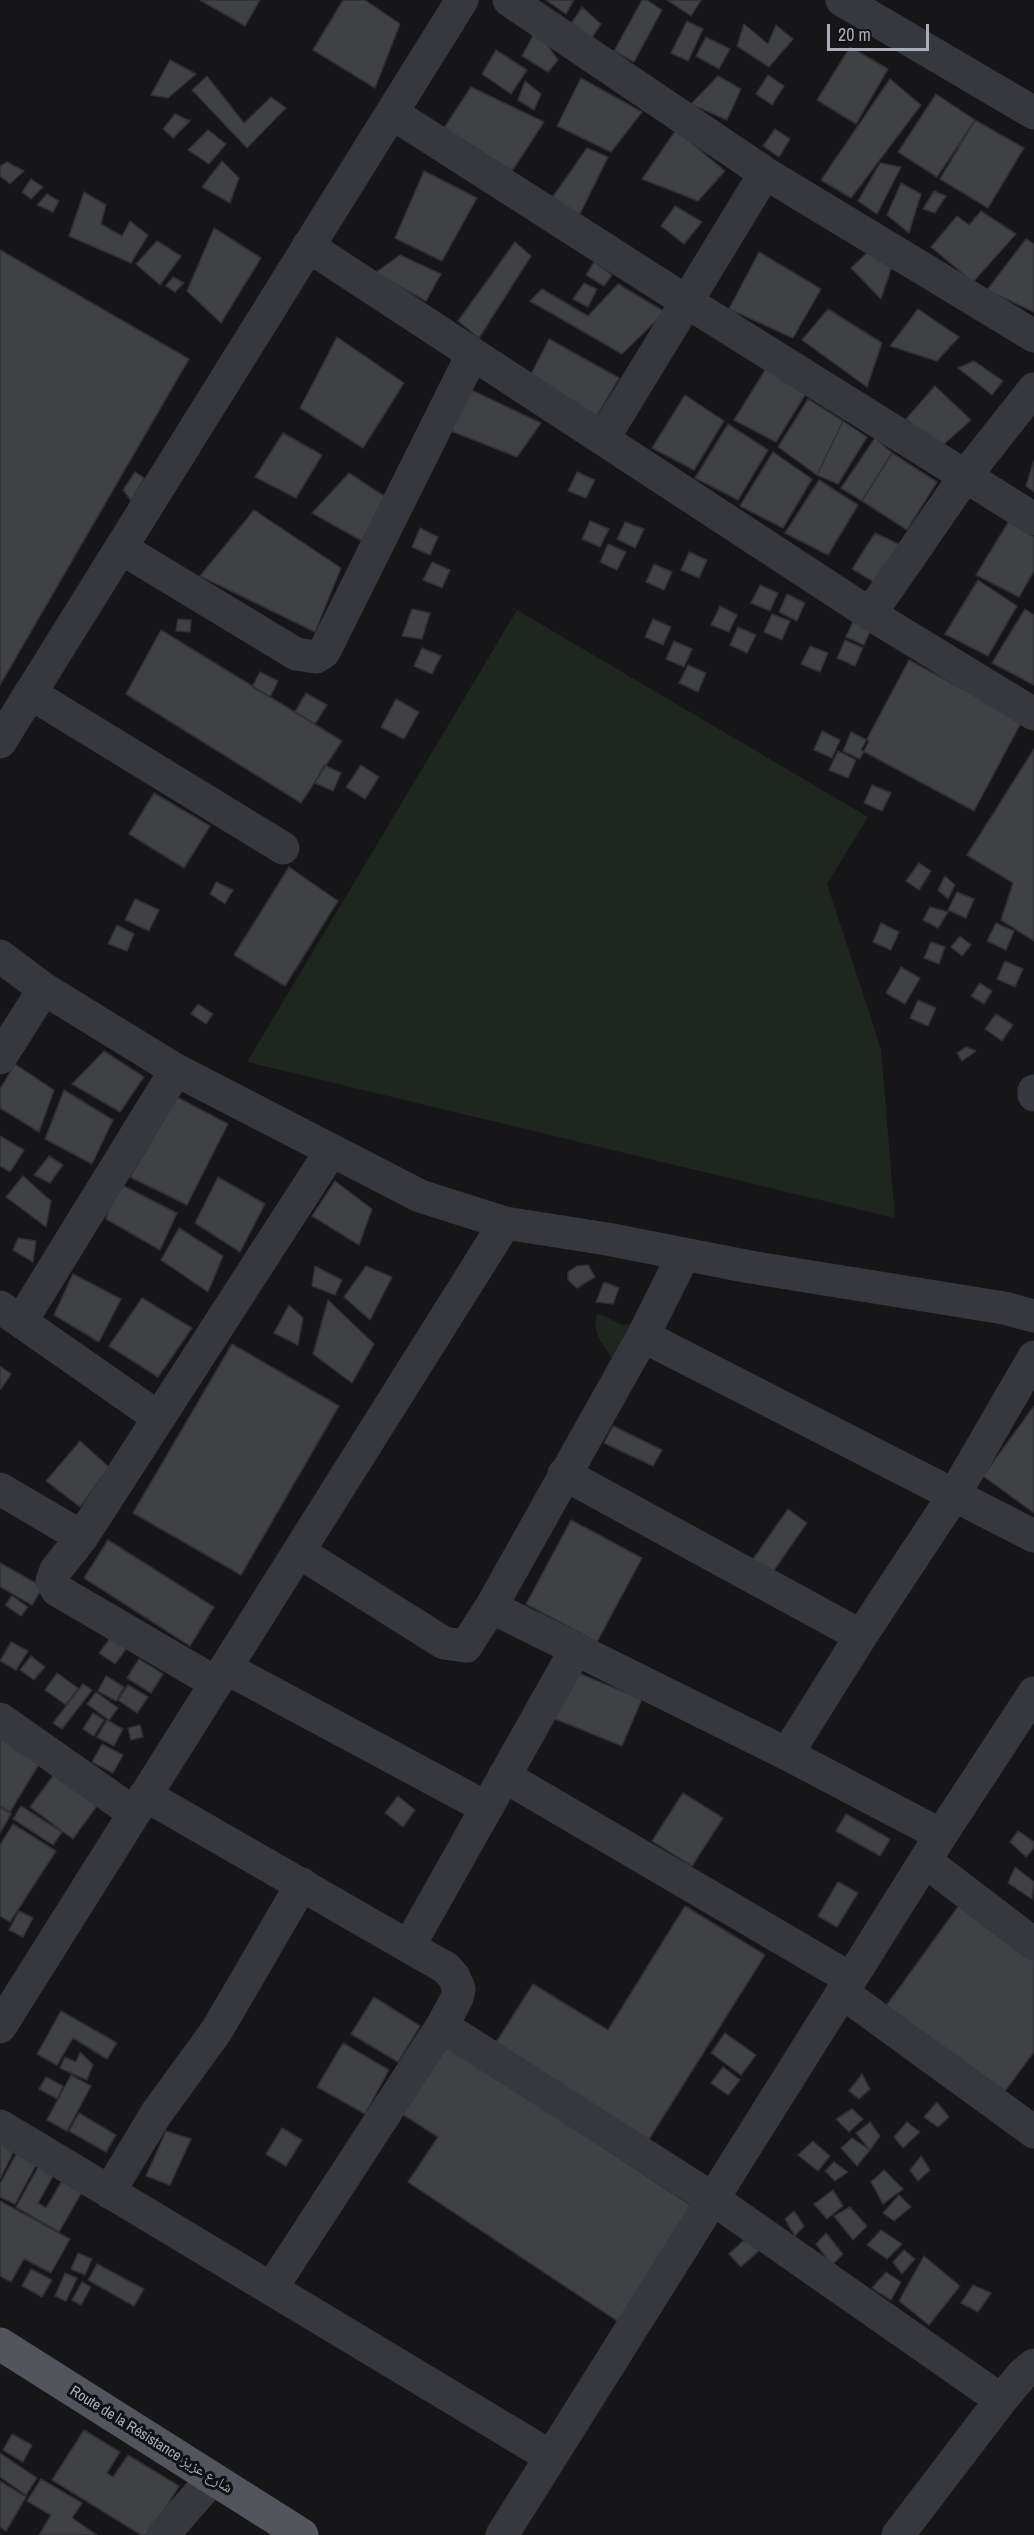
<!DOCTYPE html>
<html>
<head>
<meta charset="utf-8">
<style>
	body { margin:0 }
	#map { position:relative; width:1034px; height:2535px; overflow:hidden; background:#161618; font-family:"Archivo Narrow",sans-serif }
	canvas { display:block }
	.scale { position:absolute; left:827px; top:24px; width:102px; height:27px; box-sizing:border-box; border:3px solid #a8adb8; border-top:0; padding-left:8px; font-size:18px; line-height:21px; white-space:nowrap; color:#a8adb8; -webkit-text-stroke:4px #111113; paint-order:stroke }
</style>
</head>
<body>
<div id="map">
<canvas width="1034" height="2535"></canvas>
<div class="scale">20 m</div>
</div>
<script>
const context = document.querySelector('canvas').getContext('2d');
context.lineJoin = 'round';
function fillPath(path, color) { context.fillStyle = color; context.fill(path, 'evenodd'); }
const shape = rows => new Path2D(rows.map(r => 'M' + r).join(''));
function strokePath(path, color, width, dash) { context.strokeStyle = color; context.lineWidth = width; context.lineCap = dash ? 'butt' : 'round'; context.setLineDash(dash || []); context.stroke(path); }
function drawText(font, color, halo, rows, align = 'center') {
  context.font = font + ' "Archivo Narrow","Noto Naskh Arabic",sans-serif'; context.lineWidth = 6; context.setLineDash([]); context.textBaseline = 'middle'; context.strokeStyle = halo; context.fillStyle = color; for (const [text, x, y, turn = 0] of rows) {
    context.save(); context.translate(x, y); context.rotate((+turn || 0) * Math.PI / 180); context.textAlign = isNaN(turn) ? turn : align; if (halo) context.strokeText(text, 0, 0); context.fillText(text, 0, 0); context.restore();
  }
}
fillPath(shape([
	[517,610,868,817,827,884,881,1049,895,1218,247,1062],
	[597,1313,623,1325,635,1323,616,1365,598,1337,595,1325]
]), '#1e261f');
const building = shape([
	[200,0,260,0,245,26,200,0],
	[343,0,365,0,400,24,375,88,313,50,343,0],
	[546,0,574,0,566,14,546,0],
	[642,0,647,0,662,10,634,62,614,51,642,0],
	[667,0,701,0,691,16,667,0],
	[582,7,601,24,591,39,571,24,582,7],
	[687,21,703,29,688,61,671,53,687,21],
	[744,24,768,44,776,25,793,39,769,67,737,46,744,24],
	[536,30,558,60,548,72,522,56,536,30],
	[706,37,730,49,719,69,696,56,706,37],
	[850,47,888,69,856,124,817,100,850,47],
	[496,50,527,70,511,94,482,74,496,50],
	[170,60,196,74,168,98,151,95,170,60],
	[768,75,784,86,772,105,756,94,768,75],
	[207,76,244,123,271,97,286,108,247,148,192,90,207,76],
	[718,76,741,89,727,120,691,104,718,76],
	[581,78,642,112,611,152,557,126,581,78],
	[890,79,921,105,851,198,821,180,890,79],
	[525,81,541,94,534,110,518,100,525,81],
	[471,87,544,122,512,171,444,128,471,87],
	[936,94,975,120,937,177,898,152,936,94],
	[175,114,190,121,173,138,163,129,175,114],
	[975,120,1024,148,988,208,940,179,975,120],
	[775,129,790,139,779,157,763,146,775,129],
	[208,130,226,144,209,164,188,150,208,130],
	[676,130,725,171,698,201,642,179,676,130],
	[587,148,608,157,578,218,549,202,587,148],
	[222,161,239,178,230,203,202,187,222,161],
	[7,162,24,171,10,184,0,176,0,166,7,162],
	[880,163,901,167,877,214,858,201,880,163],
	[424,171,477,198,442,261,395,238,424,171],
	[31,179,43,187,31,199,22,192,31,179],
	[901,183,921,194,909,233,887,215,901,183],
	[934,191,946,196,935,213,923,209,934,191],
	[84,192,106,205,101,224,122,236,130,221,148,235,131,263,69,236,84,192],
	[47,194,59,201,53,212,37,205,47,194],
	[675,206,702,222,684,244,661,226,675,206],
	[981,211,1016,234,973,282,931,247,957,216,969,225,981,211],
	[214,228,261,258,221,323,187,291,214,228],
	[1026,239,1034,244,1034,312,987,290,1026,239],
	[157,241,181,256,160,285,136,264,157,241],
	[515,242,531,256,479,338,458,321,515,242],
	[872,248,893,263,881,299,851,268,872,248],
	[0,250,189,359,0,685,0,250],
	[759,252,821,289,793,338,729,309,759,252],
	[400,255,441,274,426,301,375,273,400,255],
	[594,262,612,275,604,286,586,275,594,262],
	[173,277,184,283,175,292,166,286,173,277],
	[584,283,597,289,588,307,573,299,584,283],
	[618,284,665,312,622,354,530,301,542,289,588,316,618,284],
	[828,309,882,343,867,387,802,340,828,309],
	[918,309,959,337,937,361,890,346,918,309],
	[337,337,404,383,363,448,300,408,337,337],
	[549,339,619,378,597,416,530,376,549,339],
	[974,361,1003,381,992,395,958,368,974,361],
	[767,367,807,392,776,442,734,420,767,367],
	[935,386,971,420,942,446,906,419,935,386],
	[465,387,541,423,517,457,451,431,465,387],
	[685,395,724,421,694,470,652,448,685,395],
	[808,399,843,421,817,475,778,447,808,399],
	[843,421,867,437,838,484,817,475,843,421],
	[728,424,768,450,738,500,695,478,728,424],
	[283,433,322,455,296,498,255,477,283,433],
	[875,438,892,453,862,501,841,488,875,438],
	[773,452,812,479,783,528,740,506,773,452],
	[892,453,937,482,907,530,862,501,892,453],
	[1034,460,1034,492,1026,486,1034,460],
	[135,472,144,478,131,501,123,490,135,472],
	[577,472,595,480,586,498,568,491,577,472],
	[349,473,387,498,362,541,312,513,349,473],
	[819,480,858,505,828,555,785,533,819,480],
	[254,510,341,568,315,632,200,576,254,510],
	[590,521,609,529,600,547,582,539,590,521],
	[1009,521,1034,537,1034,571,1019,597,976,575,1009,521],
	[625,522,644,529,635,548,617,539,625,522],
	[420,528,438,537,430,555,412,547,420,528],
	[875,533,903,546,881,586,852,569,875,533],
	[608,544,626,552,617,570,600,562,608,544],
	[689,552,707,560,699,578,681,570,689,552],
	[432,562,450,570,442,588,423,580,432,562],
	[654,564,672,572,664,590,646,582,654,564],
	[978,580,1017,606,988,656,945,634,978,580],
	[760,585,778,593,770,611,751,603,760,585],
	[787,594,805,603,797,621,779,612,787,594],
	[720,606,737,615,729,632,711,625,720,606],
	[412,609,430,613,422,639,402,636,412,609],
	[1025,609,1034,615,1034,685,992,663,1025,609],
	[772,614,790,621,782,640,764,632,772,614],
	[178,619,191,620,190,632,176,631,178,619],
	[653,619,671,627,663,645,645,637,653,619],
	[854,619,872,627,864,645,846,637,854,619],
	[738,627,756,635,747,653,730,645,738,627],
	[161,630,342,741,301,803,126,694,161,630],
	[845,640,863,648,855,666,837,658,845,640],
	[674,641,692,649,684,667,666,659,674,641],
	[810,646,828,653,820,672,801,664,810,646],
	[422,648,441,656,432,674,414,666,422,648],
	[909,660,1022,721,974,811,861,750,909,660],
	[688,665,706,673,698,692,679,683,688,665],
	[260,672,278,681,270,697,252,687,260,672],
	[306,693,327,705,315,724,295,712,306,693],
	[396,699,419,712,404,739,381,727,396,699],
	[822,731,840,740,832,758,814,750,822,731],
	[851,732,869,741,860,759,843,751,851,732],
	[1034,749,1034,941,1001,920,1013,883,967,855,1034,749],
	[838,751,856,760,848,778,829,770,838,751],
	[324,765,341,773,333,791,315,783,324,765],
	[361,765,379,777,365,799,346,787,361,765],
	[872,785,891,793,882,811,864,803,872,785],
	[154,793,210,826,184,868,129,834,154,793],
	[919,863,931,871,919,890,906,881,919,863],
	[289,867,338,901,285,986,234,955,289,867],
	[945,876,955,885,948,899,938,890,945,876],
	[216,882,233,890,225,904,210,894,216,882],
	[957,892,974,899,966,918,948,910,957,892],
	[135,899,159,910,149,931,125,920,135,899],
	[930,907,948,912,938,928,923,920,930,907],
	[881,923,899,932,891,950,873,942,881,923],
	[996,923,1014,931,1006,950,987,941,996,923],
	[117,925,134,934,127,951,108,944,117,925],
	[960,936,971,945,962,956,951,947,960,936],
	[931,942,945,947,939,964,924,958,931,942],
	[1005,961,1023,969,1015,987,997,979,1005,961],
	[901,967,920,978,905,1004,886,993,901,967],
	[980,983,992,991,984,1004,971,996,980,983],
	[918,1000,936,1008,928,1026,910,1018,918,1000],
	[198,1004,213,1014,206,1024,191,1014,198,1004],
	[996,1014,1013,1025,1002,1041,985,1029,996,1014],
	[966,1047,976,1051,962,1061,957,1053,966,1047],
	[104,1051,144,1077,120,1112,72,1084,104,1051],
	[15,1064,54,1090,39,1132,0,1108,0,1089,15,1064],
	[64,1090,113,1120,92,1164,45,1139,64,1090],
	[177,1097,228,1124,187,1205,130,1177,177,1097],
	[0,1136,24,1150,10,1172,0,1166,0,1136],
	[49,1156,63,1165,50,1183,34,1175,49,1156],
	[23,1176,51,1201,46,1227,6,1197,23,1176],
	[218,1177,265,1204,240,1252,195,1223,218,1177],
	[335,1181,372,1209,359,1245,312,1216,335,1181],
	[118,1183,177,1213,160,1250,106,1219,118,1183],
	[179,1228,223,1256,208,1292,161,1260,179,1228],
	[18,1238,36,1241,33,1262,13,1250,18,1238],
	[588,1265,595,1277,577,1288,568,1280,568,1272,577,1266,588,1265],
	[315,1266,342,1280,335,1295,312,1286,315,1266],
	[366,1266,392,1277,370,1320,344,1297,366,1266],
	[73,1274,121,1299,99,1342,54,1315,73,1274],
	[604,1282,619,1288,613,1304,596,1302,604,1282],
	[142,1298,192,1328,158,1377,109,1346,142,1298],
	[328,1300,374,1344,352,1383,313,1354,328,1300],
	[289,1305,303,1318,298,1345,274,1333,289,1305],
	[232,1344,339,1406,241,1575,133,1513,232,1344],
	[0,1366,11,1374,1,1389,0,1389,0,1366],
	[1034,1406,1034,1513,983,1476,1034,1406],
	[613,1426,662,1450,653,1466,604,1443,613,1426],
	[80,1441,109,1467,80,1507,46,1481,80,1441],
	[788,1509,807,1523,770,1576,751,1562,788,1509],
	[571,1520,642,1558,597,1642,526,1604,571,1520],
	[108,1540,214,1607,190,1646,84,1578,108,1540],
	[0,1563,43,1587,32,1605,0,1587,0,1563],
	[12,1596,28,1607,21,1616,5,1605,12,1596],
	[117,1629,133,1640,115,1664,99,1653,117,1629],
	[11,1642,28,1651,16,1670,0,1661,11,1642],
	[31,1656,45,1667,34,1680,20,1670,31,1656],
	[139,1659,163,1674,151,1693,127,1678,139,1659],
	[568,1669,642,1699,622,1746,548,1716,568,1669],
	[57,1673,78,1688,66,1705,45,1690,57,1673],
	[106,1676,124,1687,116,1701,98,1691,106,1676],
	[83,1684,92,1690,62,1729,53,1723,83,1684],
	[128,1685,148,1697,137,1713,118,1700,128,1685],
	[96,1692,118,1708,109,1720,87,1704,96,1692],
	[93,1713,104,1720,94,1736,83,1729,93,1713],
	[107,1720,123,1729,114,1746,97,1737,107,1720],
	[140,1725,143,1737,131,1740,128,1728,140,1725],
	[0,1734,42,1759,10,1812,0,1806,0,1734],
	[102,1744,123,1755,113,1773,92,1762,102,1744],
	[58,1769,101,1800,73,1839,30,1807,58,1769],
	[683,1793,723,1818,692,1866,652,1841,683,1793],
	[398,1796,415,1810,403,1827,385,1813,398,1796],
	[21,1806,62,1832,53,1845,13,1819,21,1806],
	[0,1807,11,1814,0,1833,0,1807],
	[846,1814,890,1839,880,1856,836,1831,846,1814],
	[13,1824,56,1851,10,1922,0,1916,0,1845,13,1824],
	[1018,1831,1034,1842,1034,1848,1026,1857,1010,1842,1018,1831],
	[1015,1867,1034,1882,1032,1899,1008,1883,1015,1867],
	[838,1882,858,1893,837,1927,818,1916,838,1882],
	[960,1904,1034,1956,1034,2052,1005,2091,886,2006,960,1904],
	[685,1906,765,1955,646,2144,492,2049,533,1984,608,2030,685,1906],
	[19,1911,33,1918,23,1937,9,1930,19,1911],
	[374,1997,420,2026,398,2062,351,2034,374,1997],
	[61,2011,117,2043,107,2059,73,2038,57,2065,37,2054,61,2011],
	[725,2033,756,2055,741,2075,711,2053,725,2033],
	[343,2043,389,2070,365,2114,317,2087,343,2043],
	[446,2043,695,2208,619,2322,408,2182,438,2137,399,2112,446,2043],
	[80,2052,93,2065,87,2080,60,2068,65,2057,76,2062,80,2052],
	[723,2067,740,2080,728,2095,711,2083,723,2067],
	[862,2074,870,2089,859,2099,849,2091,862,2074],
	[71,2075,91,2086,67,2131,47,2120,71,2075],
	[46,2077,63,2086,57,2099,39,2089,46,2077],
	[937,2102,949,2117,938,2127,924,2117,937,2102],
	[852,2109,863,2119,849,2132,836,2119,852,2109],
	[79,2113,116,2135,106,2152,69,2131,79,2113],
	[870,2122,880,2136,870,2150,856,2133,870,2122],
	[907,2122,920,2132,903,2148,894,2137,907,2122],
	[282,2128,302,2140,286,2166,266,2154,282,2128],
	[0,2131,19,2141,0,2179,0,2131],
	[166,2131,191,2139,170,2185,146,2176,166,2131],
	[852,2138,870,2150,857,2166,841,2148,852,2138],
	[813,2141,830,2156,818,2171,798,2155,813,2141],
	[21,2145,41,2156,15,2204,0,2197,0,2184,21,2145],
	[921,2156,930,2170,918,2181,910,2170,921,2156],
	[41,2162,56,2171,38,2203,46,2208,66,2174,86,2185,59,2232,16,2207,41,2162],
	[834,2162,848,2172,835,2181,825,2171,834,2162],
	[884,2170,903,2189,883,2204,871,2182,884,2170],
	[833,2190,843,2206,827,2219,814,2204,833,2190],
	[899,2195,911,2207,894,2221,883,2213,899,2195],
	[0,2201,70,2239,51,2273,24,2259,11,2282,0,2276,0,2201],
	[850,2207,867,2226,853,2240,834,2216,850,2207],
	[794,2211,804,2226,795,2236,785,2219,794,2211],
	[881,2230,902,2244,887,2259,867,2245,881,2230],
	[826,2233,843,2254,832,2265,816,2244,826,2233],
	[743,2241,763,2247,741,2267,729,2254,743,2241],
	[904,2250,915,2259,902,2274,893,2262,904,2250],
	[78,2253,92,2259,85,2275,71,2269,78,2253],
	[924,2256,960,2286,929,2325,899,2301,924,2256],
	[97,2264,144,2289,134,2306,88,2280,97,2264],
	[31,2269,52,2280,42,2297,22,2286,31,2269],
	[886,2272,901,2282,891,2300,872,2288,886,2272],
	[65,2273,77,2278,66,2301,55,2296,65,2273],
	[82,2282,91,2287,81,2305,72,2300,82,2282],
	[973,2285,991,2293,978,2312,961,2303,973,2285],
	[84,2430,120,2452,107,2473,113,2477,128,2455,179,2486,149,2535,141,2535,52,2480,84,2430],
	[12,2434,32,2445,23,2462,3,2450,12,2434],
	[0,2453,37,2478,26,2495,0,2477,0,2453],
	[41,2479,82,2503,72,2518,97,2535,39,2535,51,2515,27,2501,41,2479],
	[0,2481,26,2497,6,2531,0,2527,0,2481]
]);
fillPath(building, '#404145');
strokePath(building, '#303034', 1.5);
strokePath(shape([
	[509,0,765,173,1034,336],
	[842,0,1034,113],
	[392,113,687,302,1034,519],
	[308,246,870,614,1034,714],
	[603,439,765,173],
	[121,548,296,654,316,657,324,652,472,355],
	[870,614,966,475,1034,389],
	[30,693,283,848],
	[0,742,462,0],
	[0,956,44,989,176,1070,420,1196,505,1223,607,1239,750,1267,1004,1308,1034,1316],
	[0,1058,44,989],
	[1034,1091,1034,1095],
	[0,1307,159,1418],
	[22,1320,176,1070],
	[643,1336,1034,1536],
	[564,1474,861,1636],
	[0,1489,82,1537],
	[299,1552,444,1643,466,1646,491,1607,643,1336,684,1254],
	[491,1607,787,1754,941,1835],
	[226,1668,487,1808],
	[216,1683,57,1590,52,1581,56,1570,82,1537,331,1151],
	[0,1719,134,1813],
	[787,1754,861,1636,954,1495,1034,1357],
	[504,1776,851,1979],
	[145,1795,446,1968,454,1977,459,1989,457,1998,442,2026,271,2289],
	[925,1861,1034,1944],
	[409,1946,576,1649],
	[843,1993,1034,2132],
	[442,2026,713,2199,1001,2400],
	[0,2027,505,1223],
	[0,2126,551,2457],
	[109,2192,156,2114,217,2030,302,1884],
	[163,2535,212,2479],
	[502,2535,941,1835,1034,1693],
	[898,2535,1001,2400,1022,2375,1034,2365]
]), '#37383d', 33);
strokePath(shape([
	[0,2344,302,2535]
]), '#53555c', 33);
drawText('15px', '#a8adb8', '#111113', [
	["Route de la Résistance شارع عزيز",151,2440,32]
]);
</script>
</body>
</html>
